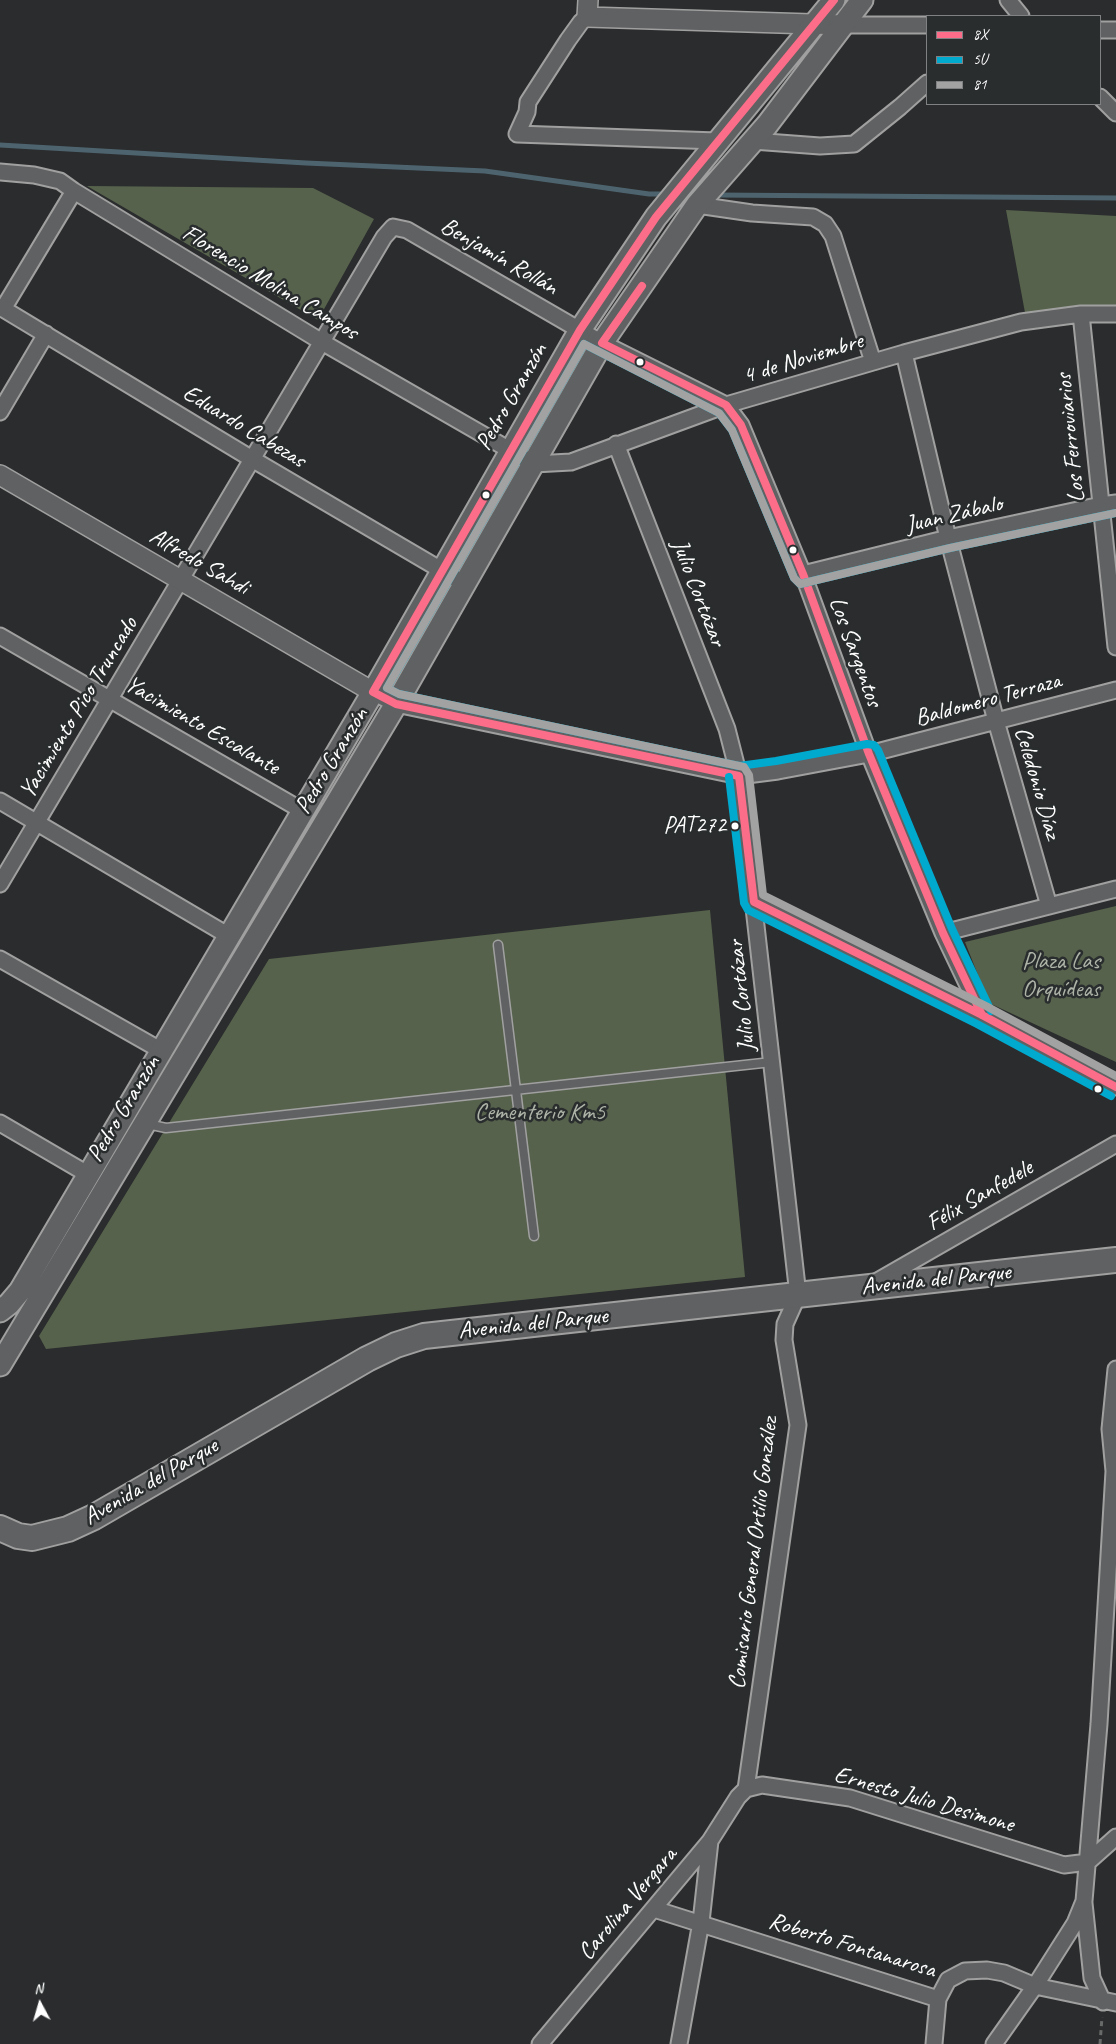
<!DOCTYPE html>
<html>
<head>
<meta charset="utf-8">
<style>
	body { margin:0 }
	#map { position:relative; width:1116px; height:2044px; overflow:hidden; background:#2b2c2d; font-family:Caveat,sans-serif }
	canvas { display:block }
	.legend { position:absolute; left:926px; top:15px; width:175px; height:90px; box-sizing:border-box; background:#2a2d2e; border:1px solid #7f8182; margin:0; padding:6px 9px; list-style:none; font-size:15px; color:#fff }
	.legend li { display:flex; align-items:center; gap:10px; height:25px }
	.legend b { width:25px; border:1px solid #7f8182 }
	.north { position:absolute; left:15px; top:1979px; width:50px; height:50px; -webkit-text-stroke:4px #2a2d2e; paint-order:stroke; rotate:354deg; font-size:14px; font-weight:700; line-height:20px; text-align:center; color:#fff }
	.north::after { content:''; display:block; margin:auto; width:18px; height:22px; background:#fff; clip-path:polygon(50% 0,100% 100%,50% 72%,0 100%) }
</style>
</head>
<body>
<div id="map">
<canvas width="1116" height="2044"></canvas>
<ul class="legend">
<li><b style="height:6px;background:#fb6d88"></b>8X</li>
<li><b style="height:6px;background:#00a9ce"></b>5U</li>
<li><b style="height:6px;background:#a2a2a2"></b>81</li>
</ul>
<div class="north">N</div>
</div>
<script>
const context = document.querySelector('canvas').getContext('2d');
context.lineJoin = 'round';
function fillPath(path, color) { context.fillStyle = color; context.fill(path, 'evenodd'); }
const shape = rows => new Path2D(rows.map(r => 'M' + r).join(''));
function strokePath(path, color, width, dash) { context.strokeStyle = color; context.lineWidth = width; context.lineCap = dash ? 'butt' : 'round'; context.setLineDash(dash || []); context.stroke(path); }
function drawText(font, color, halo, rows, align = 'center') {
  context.font = font + ' Caveat,sans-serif'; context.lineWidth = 5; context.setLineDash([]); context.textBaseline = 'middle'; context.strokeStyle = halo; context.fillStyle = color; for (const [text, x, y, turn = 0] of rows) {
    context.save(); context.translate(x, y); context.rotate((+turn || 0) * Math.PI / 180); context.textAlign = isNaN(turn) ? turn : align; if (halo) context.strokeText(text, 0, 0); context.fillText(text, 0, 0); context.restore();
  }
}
fillPath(shape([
	[87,186,313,188,374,219,318,320],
	[1006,210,1116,216,1116,308,1026,318],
	[1116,906,1116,1062,989,1003,965,942],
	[710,910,745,1277,46,1349,39,1336,269,959]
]), '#56624c');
strokePath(shape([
	[0,145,306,163,485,171,649,194,667,194],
	[716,195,1116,198]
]), '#4d646f', 5);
const service = shape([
	[498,945,534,1236],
	[147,1124,166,1128,772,1062]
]);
const minor = shape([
	[1008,0,1021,16],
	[587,17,581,22,568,40,528,102,527,112,517,134,717,141],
	[844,25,927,25],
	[1100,30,1116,30],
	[1100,97,1116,113],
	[753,141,820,146,854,144,900,107,927,83],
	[0,172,34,175,60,181,74,191,322,342,534,464,571,462,726,405,904,353,1021,322,1081,314,1116,314],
	[697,205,752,213,813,217,825,224,833,236,873,362],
	[0,307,252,459,465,584],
	[3,309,74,191],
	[1081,314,1116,647],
	[904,353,948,538,996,721,1049,906],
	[0,412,46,334],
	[616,444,727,729,739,776,798,1295,785,1324,784,1340,798,1425,746,1789],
	[803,574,948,538,1101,505,1116,503],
	[0,636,303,811],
	[373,692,396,704,739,776,778,771,869,754,1116,690],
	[0,801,229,936],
	[0,884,384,237,393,227,407,230,602,343,726,405,741,425,803,574,869,754,943,933,982,1015],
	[754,902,982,1015,1116,1087],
	[943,933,1116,889],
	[0,959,162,1051],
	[0,1123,89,1175],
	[874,1283,1116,1144],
	[746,1789,762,1785,850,1798,1064,1865,1088,1862],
	[1088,1862,1116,1837],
	[1084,1903,1092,1978,1103,2002],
	[654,1909,938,1999],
	[540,2044,710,1841,738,1797,746,1789],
	[679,2044,701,1922,710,1841],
	[934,2044,938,1999,948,1980,965,1971,987,1970,1004,1973,1035,1986,1116,2003],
	[994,2044,1035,1986,1075,1923,1084,1901,1099,1724,1114,1471,1110,1429,1116,1369]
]);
const tertiary = shape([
	[588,0,587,17,844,25],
	[0,475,373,692]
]);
const secondary = shape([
	[0,1311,9,1304,20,1291,373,692,580,330,656,217,834,0],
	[0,1365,396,704,602,343,697,205,767,125,862,0]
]);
const primary = shape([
	[0,1528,18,1536,32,1538,68,1529,94,1517,367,1359,396,1345,424,1336,1116,1260]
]);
strokePath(service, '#a0a0a0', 11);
strokePath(minor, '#a0a0a0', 19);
strokePath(tertiary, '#a0a0a0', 22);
strokePath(secondary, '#a0a0a0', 25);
strokePath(primary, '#a0a0a0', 28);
strokePath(shape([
	[1100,2044,1102,2017]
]), '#686969', 3, [5, 4]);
strokePath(service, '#606162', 8);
strokePath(minor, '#606162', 15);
strokePath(tertiary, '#606162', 19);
strokePath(secondary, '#606162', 21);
strokePath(primary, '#606162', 24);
strokePath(shape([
	[834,0,656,217,580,330,373,692,396,704,739,776,754,902,982,1015,1116,1087],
	[642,286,602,343,726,405,741,425,803,574,869,754,943,933,982,1015]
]), '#fb6d88', 8);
strokePath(shape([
	[729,777,744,903,748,910,977,1024,1111,1096],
	[991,1011,952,929,878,750,874,745,867,744,776,761,739,766,399,694,387,688,584,344,719,413,732,430,794,578,800,584,950,548,1116,513]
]), '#00a9ce', 8);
strokePath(shape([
	[1116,513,950,548,800,584,794,578,732,430,719,413,584,344,387,688,399,694,744,767,749,775,763,895,986,1006,1116,1076]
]), '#a2a2a2', 8);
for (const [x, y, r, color] of [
	[640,362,4.5,"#fff"],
	[486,495,4.5,"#fff"],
	[793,550,4.5,"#fff"],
	[735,826,4.5,"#fff"],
	[1098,1089,4.5,"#fff"]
]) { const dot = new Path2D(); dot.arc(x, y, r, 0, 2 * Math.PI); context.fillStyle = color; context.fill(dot); strokePath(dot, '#2a2d2e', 2); }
drawText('23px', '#fff', '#2a2d2e', [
	["PAT272",726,826]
], 'right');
drawText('24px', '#fff', '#2a2d2e', [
	["Benjamín Rollán",499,257,30],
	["Florencio Molina Campos",270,283,31],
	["4 de Noviembre",803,359,-17],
	["Pedro Granzón",512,397,-60],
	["Eduardo Cabezas",244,427,31],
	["Los Ferroviarios",1071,438,-96],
	["Juan Zábalo",954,515,-13],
	["Alfredo Sahdi",199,562,30],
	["Julio Cortázar",698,593,69],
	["Los Sargentos",855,652,70],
	["Baldomero Terraza",988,700,-15],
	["Yacimiento Pico Truncado",79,708,-59],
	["Yacimiento Escalante",202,726,30],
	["Pedro Granzón",332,761,-59],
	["Celedonio Díaz",1037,783,74],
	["Julio Cortázar",742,996,-96],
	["Pedro Granzón",124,1109,-59],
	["Félix Sanfedele",980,1196,-30],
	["Avenida del Parque",936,1280,-6],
	["Avenida del Parque",533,1324,-6],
	["Avenida del Parque",151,1482,-30],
	["Comisario General Ortilio González",754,1553,-83],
	["Ernesto Julio Desimone",924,1800,16],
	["Carolina Vergara",628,1904,-50],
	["Roberto Fontanarosa",852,1946,17]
]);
drawText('24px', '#aeb4a8', '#2a2d2e', [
	["Plaza Las",1061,962],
	["Orquídeas",1061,990],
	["Cementerio Km5",540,1113]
]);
</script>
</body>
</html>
